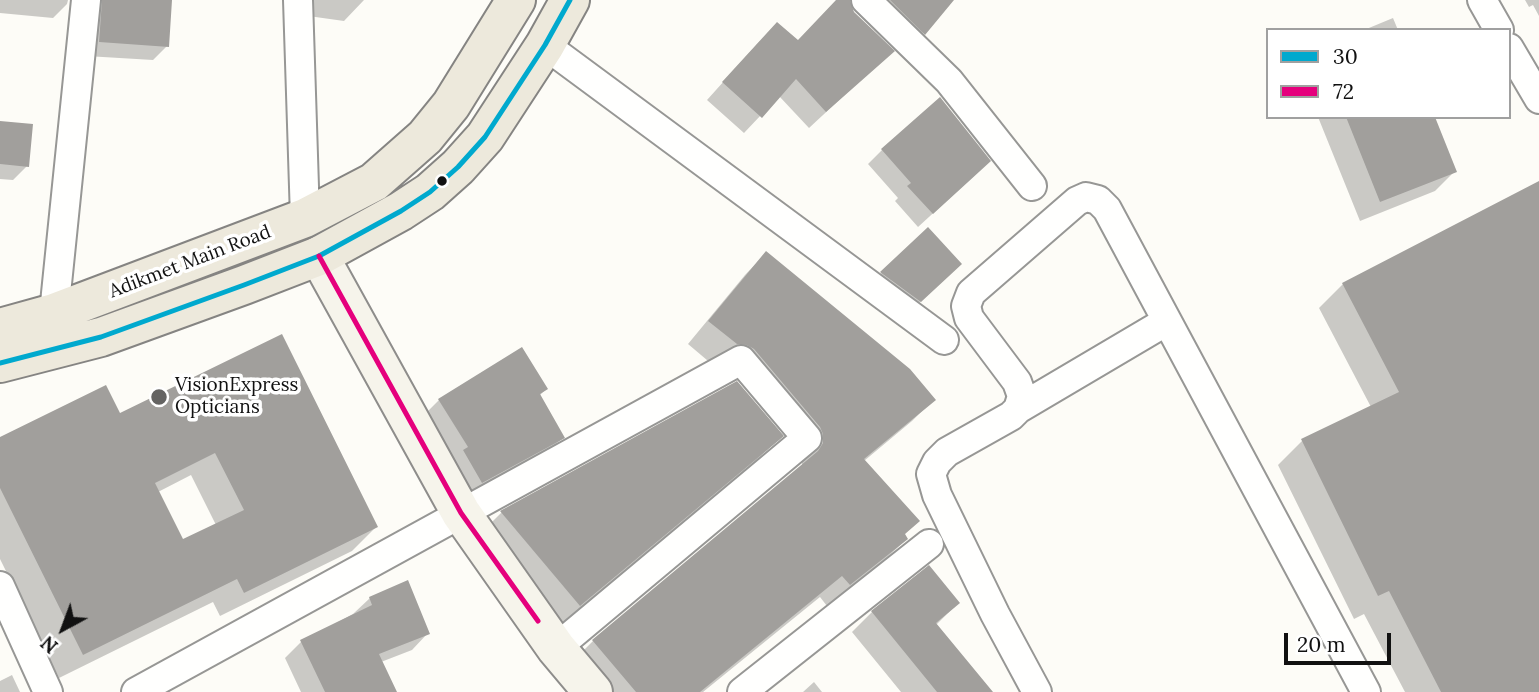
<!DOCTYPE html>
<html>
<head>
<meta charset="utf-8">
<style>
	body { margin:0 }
	#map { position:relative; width:1539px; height:692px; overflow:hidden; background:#fdfcf7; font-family:Lora,serif }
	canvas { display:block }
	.legend { position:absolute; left:1266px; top:28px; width:245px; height:91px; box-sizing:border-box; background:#fff; border:2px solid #a0a0a0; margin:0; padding:9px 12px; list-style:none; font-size:21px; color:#111 }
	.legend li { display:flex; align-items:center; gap:14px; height:35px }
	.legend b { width:35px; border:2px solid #a0a0a0 }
	.north { position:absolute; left:28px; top:594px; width:70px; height:70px; -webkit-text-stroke:5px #fff; paint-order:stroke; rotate:221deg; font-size:19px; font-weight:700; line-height:28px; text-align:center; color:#111 }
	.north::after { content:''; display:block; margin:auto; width:24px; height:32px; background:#111; clip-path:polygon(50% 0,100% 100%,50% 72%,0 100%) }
	.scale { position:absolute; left:1284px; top:633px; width:107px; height:32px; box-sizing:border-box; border:4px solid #111; border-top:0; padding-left:9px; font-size:21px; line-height:24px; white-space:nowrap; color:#111; -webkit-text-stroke:5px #fff; paint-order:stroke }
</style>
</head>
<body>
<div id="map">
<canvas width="1539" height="692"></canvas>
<ul class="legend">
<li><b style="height:9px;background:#00a9ce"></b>30</li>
<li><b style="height:9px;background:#e5007d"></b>72</li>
</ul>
<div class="north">N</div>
<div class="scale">20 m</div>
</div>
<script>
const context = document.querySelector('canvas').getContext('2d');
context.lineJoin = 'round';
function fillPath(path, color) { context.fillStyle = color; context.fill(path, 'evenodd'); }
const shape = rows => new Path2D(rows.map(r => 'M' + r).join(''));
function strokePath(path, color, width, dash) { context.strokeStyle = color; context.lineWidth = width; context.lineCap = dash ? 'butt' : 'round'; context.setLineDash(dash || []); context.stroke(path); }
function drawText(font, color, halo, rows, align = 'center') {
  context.font = font + ' Lora,serif'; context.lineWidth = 7; context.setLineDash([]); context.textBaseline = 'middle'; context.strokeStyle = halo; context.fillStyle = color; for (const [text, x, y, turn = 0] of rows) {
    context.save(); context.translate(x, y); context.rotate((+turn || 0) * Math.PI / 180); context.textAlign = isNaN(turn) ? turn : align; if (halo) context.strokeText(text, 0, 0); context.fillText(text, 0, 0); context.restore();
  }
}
fillPath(shape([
	[0,0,68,0,67,4,53,18,0,13],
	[81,0,170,0,167,46,153,60,86,56],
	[294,0,364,0,344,21,294,14],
	[838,0,850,0,848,0,853,12,892,51,809,128,779,96,744,133,707,100,760,41,797,42],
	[852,0,952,0,907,50,860,4],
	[1525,0,1539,0,1539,16,1533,5,1529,7],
	[1393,18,1398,30,1364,30],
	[1318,117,1433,117,1455,171,1435,191,1360,221],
	[0,123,27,166,13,180,0,179],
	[882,150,975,175,918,227,895,201,898,198,868,164],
	[1539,183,1539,692,1405,692,1364,614,1354,619,1278,465,1302,441,1371,407,1319,308,1343,284],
	[927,229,946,278,906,315,867,287],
	[766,253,933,400,912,421,864,461,906,539,884,561,827,606,820,597,703,692,596,692,571,663,593,641,802,466,802,457,798,449,732,371,714,366,688,344,745,275],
	[281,336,376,527,352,551,220,616,213,602,59,678,0,559,0,439,120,416],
	[191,475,216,525,183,542,158,492],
	[521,349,546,389,539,396,563,437,549,451,468,496,425,414,439,400],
	[781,436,757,460,555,629,478,536,502,512],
	[929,567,958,603,936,625,991,692,901,692,852,632,872,612],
	[370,598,428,633,412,650,381,662,395,692,301,692,285,658,301,642,353,614],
	[12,675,20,692,0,692,0,681],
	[814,682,822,692,803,692]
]), '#0003');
fillPath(shape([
	[102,0,172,0,169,47,99,42],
	[836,0,850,0,854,12,895,51,826,112,796,79,762,118,722,82,777,22,798,40],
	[890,0,954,0,925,35],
	[940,97,991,161,933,214,907,186,911,183,881,149],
	[1346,117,1435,117,1457,172,1380,202],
	[0,121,33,124,29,167,0,164],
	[1539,181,1539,692,1441,692,1389,591,1378,596,1301,439,1399,392,1342,283],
	[928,227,962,264,921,302,880,272],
	[766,251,910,369,936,400,864,459,920,521,905,534,908,539,850,585,842,576,700,692,636,692,592,640,818,451,823,443,823,434,820,427,754,349,747,345,737,344,708,321],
	[282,334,378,527,244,593,237,579,83,655,0,488,0,437,106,385,120,413],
	[215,453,244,510,183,539,155,483],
	[522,347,548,389,540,394,565,438,482,483,463,450,468,447,438,399],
	[737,381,784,436,580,606,500,511],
	[929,565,960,603,936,623,993,692,937,692,871,611],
	[408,580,430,634,379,654,397,692,325,692,300,640,372,605,369,597]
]), '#a19f9c');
const street = shape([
	[298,0,305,218],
	[866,0,949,81,1032,186],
	[1482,0,1499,30],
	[545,45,944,340],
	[1509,48,1539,99],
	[54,313,86,0],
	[1018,409,1167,321],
	[0,586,48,692],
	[136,692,741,360,807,438,556,648],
	[742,692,929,544],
	[1037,692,995,614,937,495,931,474,937,462,947,452,1011,416,1018,409,1022,396,1017,382,969,318,966,306,971,293,1077,201,1086,197,1098,200,1107,209,1366,692]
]);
const secondary = shape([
	[319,256,461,513,556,648,593,692]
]);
const primary = shape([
	[0,328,54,313,305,218,374,182,425,137,451,105,516,0],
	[0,363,101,337,244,285,319,256,401,211,430,192,458,167,485,137,545,45,570,0]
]);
strokePath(street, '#979795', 32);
strokePath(secondary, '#8e8d8b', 42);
strokePath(primary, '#858482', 42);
strokePath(street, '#fffffe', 28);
strokePath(secondary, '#f6f4eb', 38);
strokePath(primary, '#ede9dc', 38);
strokePath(shape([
	[0,363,101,337,244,285,319,256,401,211,430,192,458,167,485,137,545,45,570,0]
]), '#00a9ce', 5);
strokePath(shape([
	[319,256,461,513,538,621]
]), '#e5007d', 5);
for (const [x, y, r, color] of [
	[442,181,6,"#111"],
	[159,397,9,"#646362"]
]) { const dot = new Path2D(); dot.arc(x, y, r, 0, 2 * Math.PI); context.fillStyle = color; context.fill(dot); strokePath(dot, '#fff', 2.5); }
drawText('19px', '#111', '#fff', [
	["Adikmet Main Road",190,262,-21]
]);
drawText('19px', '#111', '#fff', [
	["VisionExpress",175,386],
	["Opticians",175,408]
], 'left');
</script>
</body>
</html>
